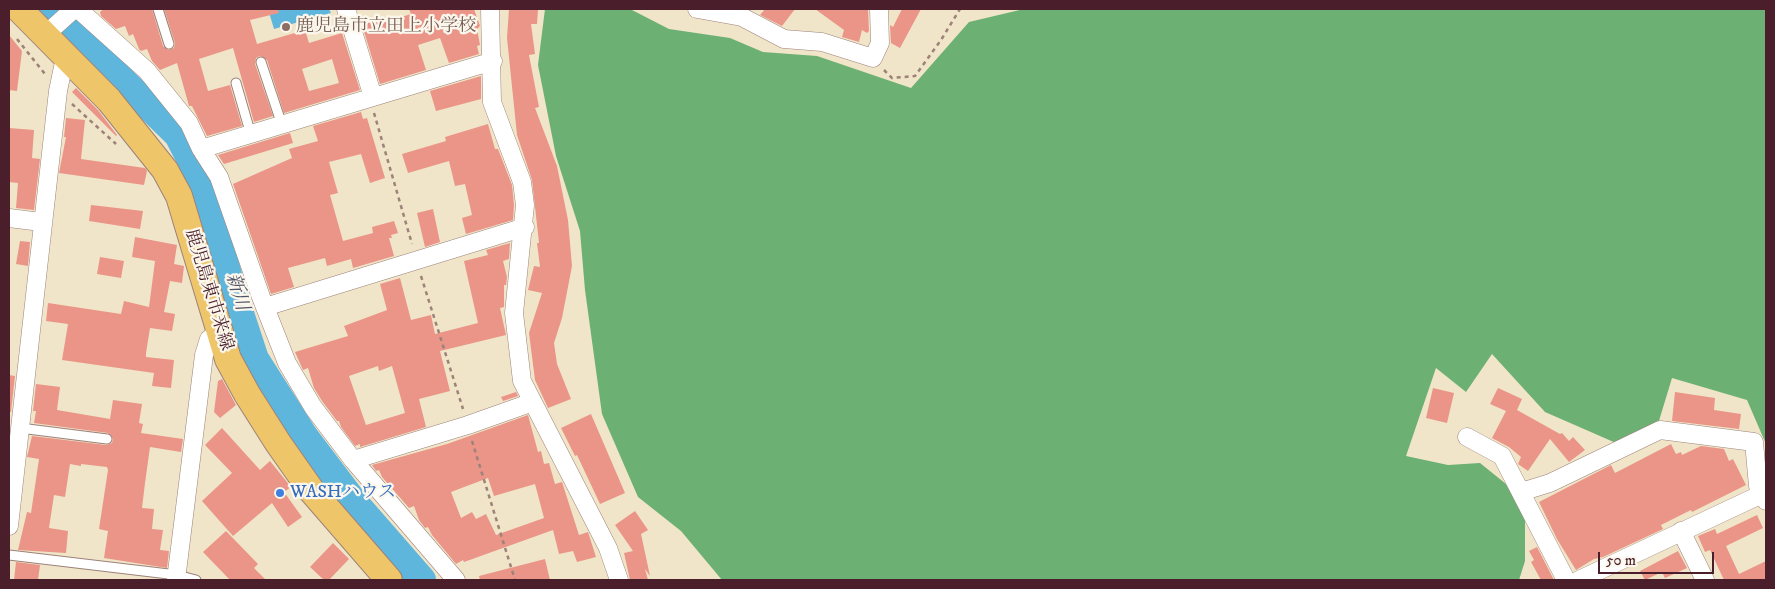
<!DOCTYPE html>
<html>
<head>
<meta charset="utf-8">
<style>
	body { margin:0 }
	#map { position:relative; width:1775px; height:589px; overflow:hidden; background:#f0e5c8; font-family:"IM FELL DW Pica",serif }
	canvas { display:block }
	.frame { position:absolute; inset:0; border:10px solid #4a1f2b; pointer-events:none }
	.scale { position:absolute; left:1598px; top:552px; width:116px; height:22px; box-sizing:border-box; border:2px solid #4a1f2b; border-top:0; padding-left:6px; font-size:15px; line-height:18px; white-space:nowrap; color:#4a1f2b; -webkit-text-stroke:4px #fbf7ec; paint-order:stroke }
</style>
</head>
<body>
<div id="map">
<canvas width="1775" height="589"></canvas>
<div class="frame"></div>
<div class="scale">50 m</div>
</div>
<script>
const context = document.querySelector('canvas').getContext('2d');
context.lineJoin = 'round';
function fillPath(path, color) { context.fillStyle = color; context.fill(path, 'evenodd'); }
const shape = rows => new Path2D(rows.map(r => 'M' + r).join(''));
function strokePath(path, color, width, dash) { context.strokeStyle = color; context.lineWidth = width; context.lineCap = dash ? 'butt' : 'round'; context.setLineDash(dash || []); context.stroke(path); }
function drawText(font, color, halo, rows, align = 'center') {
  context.font = font + ' "IM FELL DW Pica","Noto Serif JP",serif'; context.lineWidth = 4.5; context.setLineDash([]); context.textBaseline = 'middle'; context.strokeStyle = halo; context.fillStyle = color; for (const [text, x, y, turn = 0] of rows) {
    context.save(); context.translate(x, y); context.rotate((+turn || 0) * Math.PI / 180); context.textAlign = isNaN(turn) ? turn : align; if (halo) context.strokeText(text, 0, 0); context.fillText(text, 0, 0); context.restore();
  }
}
fillPath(shape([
	[545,9,630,9,669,29,730,38,763,52,817,56,911,88,969,22,1024,9,1766,9,1766,444,1747,400,1672,378,1658,424,1616,443,1545,412,1492,354,1466,392,1436,368,1406,456,1448,465,1480,463,1506,484,1525,518,1525,561,1519,580,722,580,681,531,638,497,602,414,585,290,580,231,556,156,538,65]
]), '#6cb073');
fillPath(shape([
	[268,9,329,9,331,13,274,29]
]), '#5fb6dc');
strokePath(shape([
	[50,9,178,135,204,186,231,286,255,359,304,436,354,502,422,580]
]), '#5fb6dc', 28);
fillPath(shape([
	[104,9,152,9,163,46,168,50,174,48,175,43,164,9,278,9,279,13,250,20,257,44,305,30,309,43,342,33,360,90,284,113,267,60,260,56,256,58,255,64,273,116,254,122,233,48,199,59,208,91,230,85,242,126,207,136,192,106,189,106,177,63,160,70,152,61,147,49,141,51,139,49,133,34,129,36,125,26,116,29,101,16,100,12],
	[332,59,339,83,309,91,302,69],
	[409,9,474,9,480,26,477,29,480,45,477,46,479,54,449,63,440,38,418,45,426,70,380,84,362,25,380,19,382,23,411,14],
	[509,9,538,9,537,24,531,24,535,54,529,55,539,107,535,108,557,166,568,220,572,266,562,318,554,343,557,364,571,399,548,408,535,380,529,333,542,293,528,290,534,266,540,267,537,243,539,243,532,180,517,135,507,38],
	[765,9,795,9,782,26,760,15],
	[815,9,868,9,869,31,867,33,862,30,859,42,842,37,844,30],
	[902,9,921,9,900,48,891,43,890,25,893,27],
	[9,35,22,51,17,91,9,90],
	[481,76,481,99,436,111,430,91],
	[76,88,98,110,117,135,116,136,72,92],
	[361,112,363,119,367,118,385,178,370,183,361,154,329,162,338,193,330,195,343,241,373,233,372,227,394,221,398,233,391,235,392,238,389,238,394,256,353,268,351,259,327,266,325,258,288,268,294,287,271,294,233,184,292,158,289,149,318,141,313,126],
	[66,118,85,120,81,159,145,168,147,171,144,185,59,173,66,137,64,137],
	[488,124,495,149,498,149,512,185,514,205,513,220,466,234,462,218,472,215,465,184,455,186,449,161,408,173,402,154,446,141,445,137],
	[9,128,34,130,32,158,40,159,34,210,16,208,18,183,9,182],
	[290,133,293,143,224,164,218,155],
	[91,205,143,211,140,229,89,221],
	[433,209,440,242,425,247,417,213],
	[135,237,177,245,174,264,184,266,182,283,170,281,164,312,175,314,172,331,150,328,146,353,146,357,174,360,171,388,152,386,154,373,62,360,68,324,46,321,48,303,121,314,124,301,149,307,155,261,132,257],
	[20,241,30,242,28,266,16,264],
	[510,243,509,259,503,261,507,277,506,285,504,285,504,307,500,308,506,335,440,351,450,391,419,399,426,427,360,447,360,444,355,446,341,427,339,421,337,421,322,401,314,388,308,368,303,370,295,352,348,336,344,326,387,310,380,284,400,278,411,320,431,315,435,334,478,323,464,261,488,255,486,250],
	[378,366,379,371,392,366,405,413,366,425,349,376],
	[100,257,124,261,121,278,97,274],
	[9,375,15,376,11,412,9,412],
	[222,379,236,405,220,418,214,412,218,381],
	[36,384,60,387,57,410,110,419,113,400,142,404,139,423,143,424,141,433,183,439,181,452,150,447,145,483,142,508,154,509,152,529,163,530,160,550,169,551,167,568,104,558,108,531,99,529,108,470,107,467,81,464,81,466,70,464,65,497,54,495,49,528,68,531,66,553,18,550,27,512,31,513,39,459,27,457,32,436,106,445,112,443,113,439,108,433,34,423,36,411,33,411],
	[1433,388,1454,393,1447,423,1426,418],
	[1498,388,1522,399,1517,410,1560,434,1562,433,1569,441,1573,437,1585,450,1569,462,1550,439,1528,471,1518,464,1521,457,1509,447,1492,438,1506,411,1490,404],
	[516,392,518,396,503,401,501,397],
	[1675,392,1715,398,1714,410,1741,414,1739,429,1672,421],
	[591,414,625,493,600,504,577,455,575,456,561,428],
	[528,415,538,452,541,451,544,464,549,463,555,484,562,482,579,535,588,532,596,557,577,562,573,551,559,554,553,530,464,562,463,560,456,564,432,535,428,527,425,528,419,520,414,506,409,508,382,477,379,470,376,471,372,465,447,444],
	[488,478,494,496,535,484,544,518,496,535,486,514,476,519,472,512,461,518,451,492],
	[222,428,260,470,270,461,291,487,284,492,302,517,288,527,272,503,233,536,202,501,232,473,205,445],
	[1671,444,1676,454,1681,452,1682,455,1701,446,1724,449,1729,461,1733,459,1746,485,1692,512,1691,510,1661,525,1663,529,1603,557,1594,559,1576,570,1557,539,1539,502,1611,465,1615,473],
	[635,511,648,530,641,534,650,576,645,569,648,580,630,580,624,553,633,551,615,525],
	[1757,515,1763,528,1726,546,1739,574,1766,561,1766,580,1724,580,1710,550,1705,552,1698,536,1715,529,1717,534],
	[226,531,258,564,254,568,266,580,230,580,203,552],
	[333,543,349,559,329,580,324,580,310,567],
	[1537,547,1554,580,1541,580,1531,562,1534,560,1529,551],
	[1678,551,1687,568,1665,578,1662,572,1645,580,1640,571],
	[545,559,550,580,480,580,479,576],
	[16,562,40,565,38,580,14,580]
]), '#ea9588');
const lane = shape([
	[158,9,169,44],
	[261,62,282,125],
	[236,83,251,135],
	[20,428,107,439],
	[9,555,177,575,196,580]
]);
const street = shape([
	[78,9,147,71,189,123,201,149,219,177,261,297,287,363,313,407,353,460,456,580],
	[346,9,373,97],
	[490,9,492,102,522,182,525,205,514,313,522,381,608,548,619,580],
	[697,9,742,17,784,39,822,42,873,58,880,43,879,9],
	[45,35,74,9],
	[201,149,493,61],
	[9,218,41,222],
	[265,307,525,227],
	[1467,437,1502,456,1566,580],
	[353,460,468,425,533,402],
	[1521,492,1550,483,1660,430,1754,442,1758,486,1766,501],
	[9,526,58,91,63,67,71,59],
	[1681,531,1705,580],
	[176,580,204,355,209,339,219,332],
	[1579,580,1762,494]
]);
const primary = shape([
	[19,9,109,100,165,170,179,196,228,359,247,394,278,443,311,490,389,580]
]);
strokePath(lane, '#9d827a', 11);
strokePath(street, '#9d827a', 19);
strokePath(primary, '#9d827a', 28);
strokePath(shape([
	[17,39,45,74],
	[884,70,892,78,915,76,941,40,960,9],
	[72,104,116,144],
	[374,113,412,244],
	[421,276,463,409],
	[234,307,245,303],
	[472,441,515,580]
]), '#9d827a', 2.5, [4, 4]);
strokePath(lane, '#fff', 9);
strokePath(street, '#fff', 18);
strokePath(primary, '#eec569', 26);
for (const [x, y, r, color] of [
	[286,27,5,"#8d6e63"],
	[280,493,5,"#3f7fe0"]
]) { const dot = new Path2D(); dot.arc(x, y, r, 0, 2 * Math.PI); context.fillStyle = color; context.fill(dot); strokePath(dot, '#fbf7ec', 2); }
drawText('18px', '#785e54', '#fbf7ec', [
	["鹿児島市立田上小学校",296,27]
], 'left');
drawText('18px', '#4a1f2b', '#fbf7ec', [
	["鹿児島東市来線",208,290,73]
]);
drawText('18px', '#366cbe', '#fbf7ec', [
	["WASHハウス",290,493]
], 'left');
drawText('italic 19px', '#515469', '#fbf7ec', [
	["新川",236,292,73]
]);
</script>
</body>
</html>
